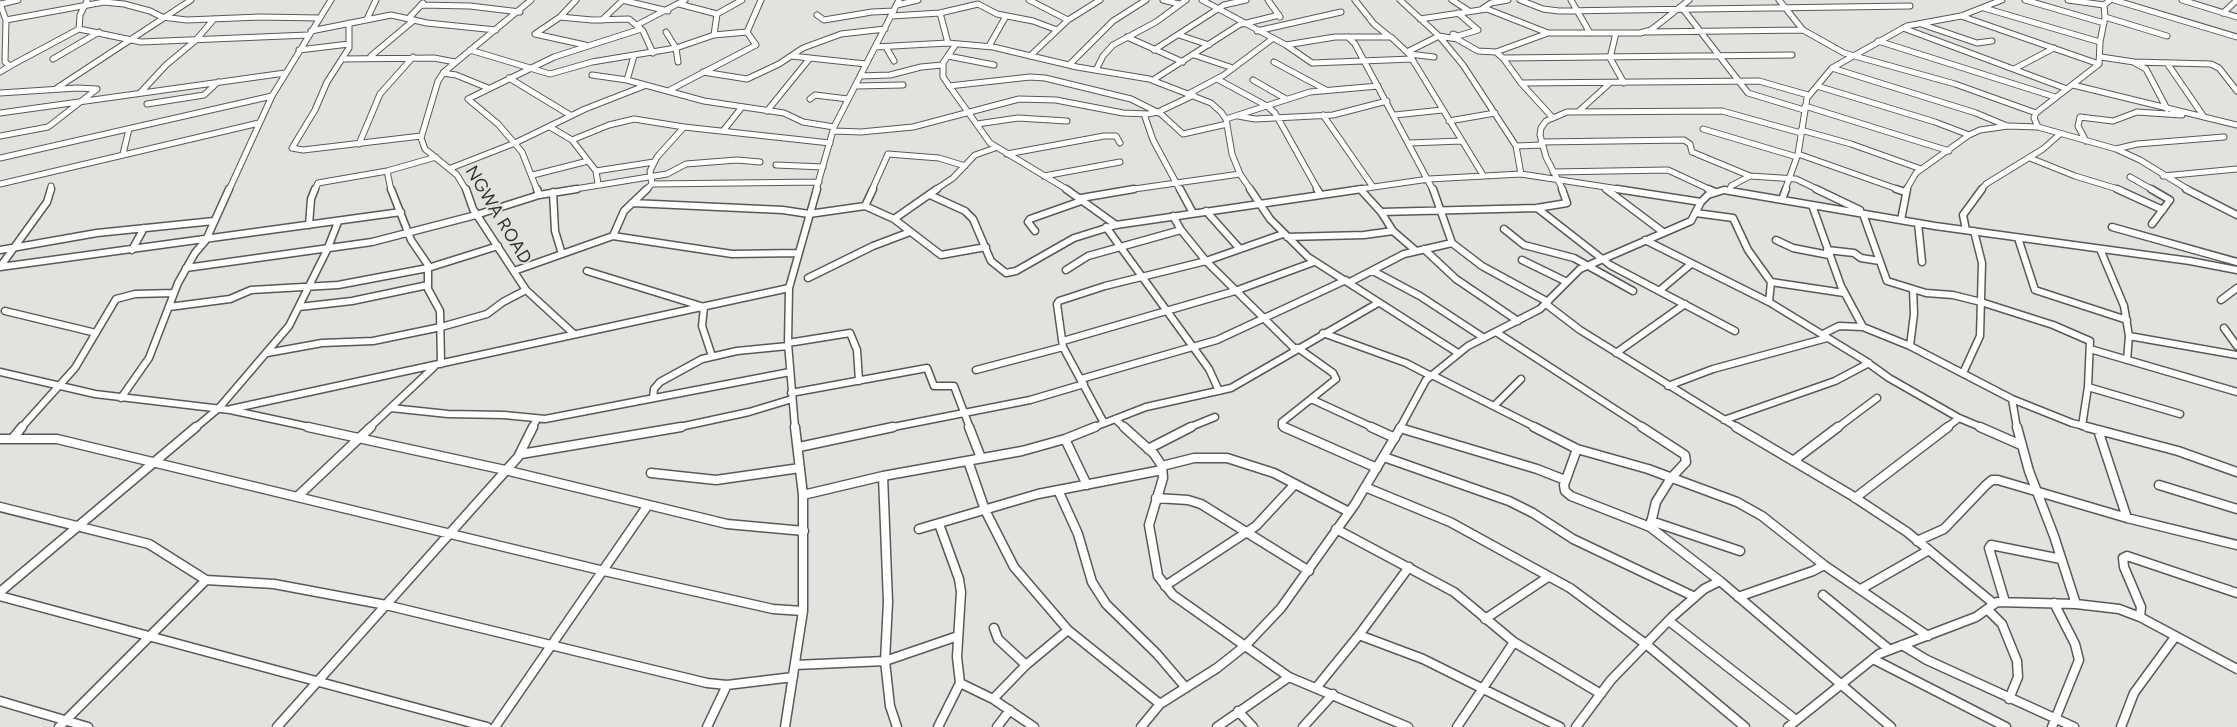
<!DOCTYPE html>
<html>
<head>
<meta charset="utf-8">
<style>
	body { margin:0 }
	canvas { display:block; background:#e2e3de }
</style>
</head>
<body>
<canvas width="2237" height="727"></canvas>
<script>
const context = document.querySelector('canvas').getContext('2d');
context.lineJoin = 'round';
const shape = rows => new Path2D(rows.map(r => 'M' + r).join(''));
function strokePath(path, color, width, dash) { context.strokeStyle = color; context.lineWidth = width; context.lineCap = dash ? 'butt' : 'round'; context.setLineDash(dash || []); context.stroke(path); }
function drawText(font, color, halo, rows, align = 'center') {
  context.font = font + ' Figtree,sans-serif'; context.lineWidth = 4; context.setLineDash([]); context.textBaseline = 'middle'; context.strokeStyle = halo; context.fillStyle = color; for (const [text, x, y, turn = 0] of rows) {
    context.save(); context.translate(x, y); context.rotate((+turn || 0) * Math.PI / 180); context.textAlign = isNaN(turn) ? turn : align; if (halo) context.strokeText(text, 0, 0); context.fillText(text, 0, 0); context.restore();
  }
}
const minorFar2 = shape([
	[576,0,560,17,535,34,585,45],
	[622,0,668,11],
	[1029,0,1068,20],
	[1163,0,1179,4],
	[1202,0,1286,45,1312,63,1412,59],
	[1268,0,1280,17],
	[1355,0,1374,24,1390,37],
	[1400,0,1439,36,1463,65,1516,146,1521,174],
	[1452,0,1469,11],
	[1520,0,1543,9,1559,11,1910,6],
	[1571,0,1590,33],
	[1779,0,1803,30,1844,53,1955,84,2036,113],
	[2025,0,2104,23],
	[2068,0,2104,5],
	[2114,0,2237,37],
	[2182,0,2237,17],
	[0,4,6,20,5,62,10,66,0,72],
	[1,4,18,0],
	[679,4,717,14],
	[421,5,470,6,520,12],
	[897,5,918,0],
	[1984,8,2100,42],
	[1482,9,1491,3,1508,0],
	[1683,9,1748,93,1804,110],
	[940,13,948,43],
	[2223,13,2237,0],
	[817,15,824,20,872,12,894,11],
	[892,16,940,13,978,4,997,14,1033,21,1057,30],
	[1961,16,2099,64],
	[560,17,592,20,629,19,643,31,653,53],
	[2105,17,2167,36],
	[367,19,376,0],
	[408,19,423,3],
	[1420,19,1487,9,1548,33,1640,33,1651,30,1689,0],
	[6,20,104,2,124,4,150,11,162,17,187,20,260,17,319,18],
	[602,20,622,1],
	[349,23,349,48,327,82,315,110,292,148,303,150,421,136],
	[1243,24,1279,15],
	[1921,24,1977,43,1992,41],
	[637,25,685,0],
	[1903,28,2067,89],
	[79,29,141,42,308,35],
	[311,31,391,15,427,23,496,30],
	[1257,31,1341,12],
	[666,32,676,48,678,62],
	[1647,32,1803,30],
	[1616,33,1610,58,1624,83],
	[1453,34,1458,36,1478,30,1458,13],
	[714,35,717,14,742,0],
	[1179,35,1209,45],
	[1127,37,1183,62],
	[1348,37,1355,44,1433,190],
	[1878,41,2055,97],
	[956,44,943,63,943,77,990,143,1068,190],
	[1286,45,1335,37,1391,37,1409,54,1483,175],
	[989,46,1006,16],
	[875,47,948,43,993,47,1077,67,1149,79,1211,103,1221,112,1226,119,1232,154,1240,174,1251,190],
	[886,47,894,61],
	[299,50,349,44],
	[470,50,550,74,592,62,676,48,714,35,747,32],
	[1154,50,1224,5,1246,0],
	[1407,52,1439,36,1457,39,1478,51,1496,52,1548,33],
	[1496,52,1503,58,1792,55],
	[1409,54,1434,57],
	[1194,55,1233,68],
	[371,56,414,20],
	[791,56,866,64],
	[948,56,994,65],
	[1030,56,1068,20,1100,0],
	[2101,57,2134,62,2211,64,2219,68,2237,91],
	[1503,58,1521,83,1552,117],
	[53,59,99,32],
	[342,59,434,58,455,62],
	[1274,62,1326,90],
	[2135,63,2146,69,2167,109],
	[2167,63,2204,117],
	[1069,65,1113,21,1146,0],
	[10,66,79,29,80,15,87,1],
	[1832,68,1976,113,2007,126],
	[2014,69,2054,48],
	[1096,70,1103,56,1113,45,1156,22,1186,0],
	[703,72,747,79,779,64,803,48,841,34,885,29],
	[443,73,456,75,488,88],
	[592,75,627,80,704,101,784,113,803,122,834,127],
	[860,76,890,75,921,67,942,65],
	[509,78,570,115],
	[1217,79,1267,106,1275,113,1318,190],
	[627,80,634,56],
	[1153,80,1242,23],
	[1253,80,1286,99],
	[1521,83,1759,81,1808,95],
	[2073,85,2237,125],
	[855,86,903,85],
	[949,86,1030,77,1045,78,1131,99,1161,114,1183,134,1227,124],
	[1817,86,1935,122,1969,135],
	[57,88,191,0],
	[668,91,756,45,747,32,761,0],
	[141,92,166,65,196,40,214,19],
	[0,93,77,88,97,89,48,127,0,136],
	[1190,93,1224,75,1272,39],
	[810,99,815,95,848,99],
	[147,104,204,95,218,82],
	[1805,106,1949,151],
	[767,111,810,58],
	[1579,111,1610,83],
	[0,113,285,73],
	[1144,114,1153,140,1180,190],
	[1323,115,1373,187],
	[1395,115,1442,110],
	[1238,116,1255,119,1333,115,1387,101],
	[1226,119,1310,92,1378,86],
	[1449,121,1495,113],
	[977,124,1018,118,1067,121],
	[550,127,572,140,596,171,598,184],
	[2038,127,2034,118,2036,113,2099,64,2100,42,2105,17,2104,5,2110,0],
	[1703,129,1797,157],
	[1801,130,1851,144,1921,169],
	[723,131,742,107],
	[834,131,861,132,913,127,1019,99,1056,100,1123,113,1148,114,1158,112,1194,95],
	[572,140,609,125,634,119,684,127,830,143],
	[2086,141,2078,126,2080,117,2113,121,2137,112,2182,115],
	[1541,142,1684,140,1690,144,1692,152,1750,176,1796,179,1819,190],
	[1410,143,1461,141],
	[359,144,380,94,413,57],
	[1516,146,1542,145],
	[2116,149,2137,144,2224,137],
	[123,154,129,129],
	[1007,154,1104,136,1116,136,1120,143],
	[1798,154,1900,190],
	[0,158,272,96],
	[2030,158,2075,176,2121,190],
	[776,165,823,167],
	[451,168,515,143,585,109,644,86],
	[387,171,391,190],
	[596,171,654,162],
	[1553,172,1668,170,1711,190],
	[533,175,588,161],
	[1044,176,1120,162],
	[2163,176,2237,169],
	[2130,177,2153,190],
	[0,184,259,123],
	[652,184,819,182],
	[51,186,51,190],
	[1606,189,1608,190],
	[229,190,272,96,331,0],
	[315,190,318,183,387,171,436,157],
	[466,190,457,175,425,149,421,138,438,81,444,72,531,0],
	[537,190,522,152,498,124,468,99,554,57,641,29],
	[569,190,667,174,686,164,737,160,760,162],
	[646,190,652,184,650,171,657,157,684,127],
	[816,190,834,127,899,0],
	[872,190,888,154,939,158,965,166],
	[935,190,953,178,975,155,995,148],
	[1127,190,1240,174],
	[1353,190,1429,179,1521,174,1625,190],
	[1563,190,1546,157,1540,135,1541,128,1546,121,1567,112,1722,111,1801,133],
	[1723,190,1726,190],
	[1730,190,1731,186,1750,176],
	[1785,190,1798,154,1807,98,1832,68,1907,26,1961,16,2002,0],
	[1906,190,1916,173,1969,135,1980,130,2008,126,2038,127,2116,149,2140,160,2189,190],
	[1981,190,1986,184,2043,149,2060,134]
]);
const minorFar1 = shape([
	[391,189,411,240,428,265,428,289,440,311,441,364],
	[466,189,473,209,526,290,574,334],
	[537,189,539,195],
	[1066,189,1116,225],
	[1180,189,1193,213],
	[1250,189,1270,219,1308,257,1458,353],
	[1317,189,1320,194],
	[1433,189,1452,243,1482,266,1548,302],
	[1606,189,1663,232],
	[1617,189,1701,202],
	[1708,189,1715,192],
	[1816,189,1860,210],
	[1896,189,1905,192],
	[2117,189,2163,210],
	[2151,189,2170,200,2152,224],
	[2186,189,2237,215],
	[1361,190,1381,212,1393,231,1415,250],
	[553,192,555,231,562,254],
	[930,195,965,211,973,219,991,261,1006,273,1016,271,1074,238,1116,225,1362,189],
	[1081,198,1134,189],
	[1782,199,1786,189],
	[632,203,783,210,809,214,865,206,894,219,941,255,986,247],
	[1812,205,1841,286,1863,327],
	[865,206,873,189],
	[1537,208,1610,265,1735,331],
	[1206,211,1240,249],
	[1381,212,1537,208,1567,203,1562,189],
	[1696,213,1733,218,1748,250,1771,282,1769,302],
	[1863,214,1887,281,1926,293,1953,295,1981,302,2053,325,2090,341,2088,387,2082,426],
	[1173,216,1181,230,1206,261,1295,349],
	[894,219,937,189],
	[1901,220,1907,189],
	[1918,223,1922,262],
	[309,225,311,199,315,189],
	[1106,227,1209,369,1219,391],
	[2112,227,2237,262],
	[1504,229,1524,245,1574,258,1633,291],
	[1966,230,1963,215,1982,189],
	[1035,231,1028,222,1030,219,1084,200],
	[613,236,624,211,647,189],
	[1287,237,1364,235,1393,231],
	[2018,238,2035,290,2127,320],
	[1645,240,1769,302,1864,360,1889,378,1959,418,1983,428],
	[1776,240,1793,248,1829,255],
	[1424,249,1456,279,1518,321],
	[2100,249,2124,306,2129,336,2127,360],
	[0,250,97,233,214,221],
	[132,250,144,228],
	[1827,250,1854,253,1861,258,1880,261],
	[1522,260,1567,282],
	[0,267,401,212],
	[0,267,47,202,51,189],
	[186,268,372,242,476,215,539,195,577,189],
	[1066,270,1088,256,1181,230],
	[514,271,613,236,732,254,798,253],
	[587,271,704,307,702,326,712,356],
	[1373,271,1420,296,1484,338],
	[808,278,873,246,910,232],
	[1350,282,1404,254,1452,243],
	[1771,282,1844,293],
	[1659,291,1691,264],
	[2221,300,2237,288],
	[1546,304,1580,330,1738,428],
	[169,307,230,299,251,290,338,285,428,268,498,246],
	[299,307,352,301,428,285],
	[5,311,96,333],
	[2224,328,2237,346],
	[1496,332,1644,428],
	[1323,333,1406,363,1431,376],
	[1823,334,1839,326,1863,327,1910,346,2012,399,2072,423,2092,428],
	[2129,336,2237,355],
	[1063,341,1235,291,1314,262],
	[788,343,850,333,857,350,859,381],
	[1910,346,1914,314,1913,289],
	[2090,349,2237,392],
	[267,353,322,343,373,341,441,327,487,314,503,302,526,290],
	[1616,353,1685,304],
	[976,370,1063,347],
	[0,372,95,394,230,410,314,428],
	[1963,373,1980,336,1982,263,1974,231],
	[1432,375,1537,428],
	[1081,379,1217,340,1346,280],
	[1668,386,1713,369,1827,338],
	[2088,387,2180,414],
	[791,393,927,368,934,386,954,386,970,428],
	[121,398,149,358,178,283,195,253,206,240,229,189],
	[653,398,654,389,660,382,702,359,737,351,788,346],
	[1311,399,1374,428],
	[2012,399,2017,428],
	[1494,406,1521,379],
	[391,408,448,414,504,415,545,419,790,372],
	[231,409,789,288],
	[1115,419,1125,428],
	[1724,420,1835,381,1869,363],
	[1104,423,1063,347,1057,304,1059,301,1105,286,1206,261,1283,234],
	[21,428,75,368,116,299,135,294,174,293],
	[195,428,219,408,289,326,327,250,338,222],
	[369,428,434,367],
	[532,428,537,419],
	[675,428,749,412,792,399],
	[795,428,788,343,789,288,817,189],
	[888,428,1030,400,1084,384],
	[1092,428,1146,407,1231,388,1378,303],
	[1188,428,1215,417],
	[1287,428,1282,426,1282,422,1336,379,1333,373,1298,348],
	[1400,428,1426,380,1468,346,1540,309,1580,269,1691,221,1701,202,1708,195,1724,190,1935,226,2190,261,2237,270],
	[1837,428,1877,398],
	[1946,428,1959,418]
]);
const minor = shape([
	[308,427,505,470,727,524,804,531],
	[969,427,981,458],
	[1124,427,1154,454,1162,466,1163,478,1149,525,1158,576,1173,595,1289,677,1408,727],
	[1284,427,1377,468],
	[1371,427,1395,438],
	[1534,427,1577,449,1564,485,1565,491,1571,496,1650,527,1720,581,1891,727],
	[1642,427,1685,455,1686,462,1671,478,1656,502,1650,527],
	[1736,427,1851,495,1907,532,1993,603],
	[1980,427,2021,445],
	[2017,427,2029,471,2054,536,2076,604],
	[2087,427,2178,451,2237,472],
	[1400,428,1537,469,1565,480],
	[2098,430,2127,518],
	[13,438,22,427],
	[0,439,57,439,604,571,773,609,803,611],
	[1065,439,1087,485],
	[799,447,893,427],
	[1148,449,1191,427],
	[1577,449,1648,469,1737,502,1762,516,1824,565,1928,636],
	[521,454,681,427],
	[1384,457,1509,501,1533,513,1573,539,1695,597],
	[968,461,985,510,1014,567,1068,630,1160,704],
	[1793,461,1838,427],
	[1162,466,1194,458,1227,458,1274,473,1349,512],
	[651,473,716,480,800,468],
	[883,476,888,602,885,661,890,706,897,727],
	[2159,485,2237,509],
	[1365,487,1450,522,1570,588,1647,645,1745,727],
	[1058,490,1078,534,1092,582,1106,604,1157,654,1186,688],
	[803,495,883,476,1022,451,1065,439,1095,427],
	[298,496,371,427],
	[1156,498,1188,500,1201,504,1309,571],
	[1855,498,1948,427],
	[0,507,149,544,206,580,274,584,386,605,707,683,727,685,793,677],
	[1651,521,1740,551],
	[919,529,1038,494,1162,470],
	[1336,529,1454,592,1514,642,1601,694],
	[1917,541,1944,529,1986,485,1992,480,1998,480,2127,518,2237,545],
	[1165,586,1256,526,1295,484],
	[1861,589,1929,550],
	[0,592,196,427],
	[1823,595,1890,650],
	[0,596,487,727],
	[1738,597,1813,571,1824,565],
	[2005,602,1989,548,1991,545,2061,559],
	[1988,610,2002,624,2017,661,2018,677,2009,699],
	[2140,617,2141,607,2124,567,2123,558,2127,556,2237,593],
	[1485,619,1548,577],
	[1669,621,1796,720],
	[994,628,998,639,1026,665],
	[1359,635,1423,659,1560,727],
	[1902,645,1927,660,2074,727],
	[1873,659,2006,727],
	[795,665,885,661,958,636],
	[960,683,993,699,1034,727],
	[1316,688,1359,635,1409,567],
	[993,699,1026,665,1068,630],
	[0,701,88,727],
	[1238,711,1253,727],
	[59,727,206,580],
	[277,727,518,457,533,427],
	[495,727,648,505],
	[707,727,727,685],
	[785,727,803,611,803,495,795,427],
	[938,727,960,683,957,657,961,592,959,579,939,524],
	[997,727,1010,710],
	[1141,727,1160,704,1217,668,1246,645,1281,608,1355,504,1401,427],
	[1217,727,1289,677],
	[1303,727,1333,694],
	[1457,727,1514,642],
	[1576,727,1611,680,1672,617,1704,589,1720,581],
	[1788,727,1879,654,1976,617,1997,602,2076,604,2119,609,2140,617,2237,669],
	[2052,727,2079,660,2075,644,2054,603],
	[2121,727,2134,693,2175,637]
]);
strokePath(minorFar2, '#595a55', 7);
strokePath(minorFar1, '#595a55', 9);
strokePath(minor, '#595a55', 11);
strokePath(minorFar2, '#fff', 5);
strokePath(minorFar1, '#fff', 6);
strokePath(minor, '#fff', 8);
drawText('18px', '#323331', '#e2e3de', [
	["NGWA ROAD",498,215,59]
]);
</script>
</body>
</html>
